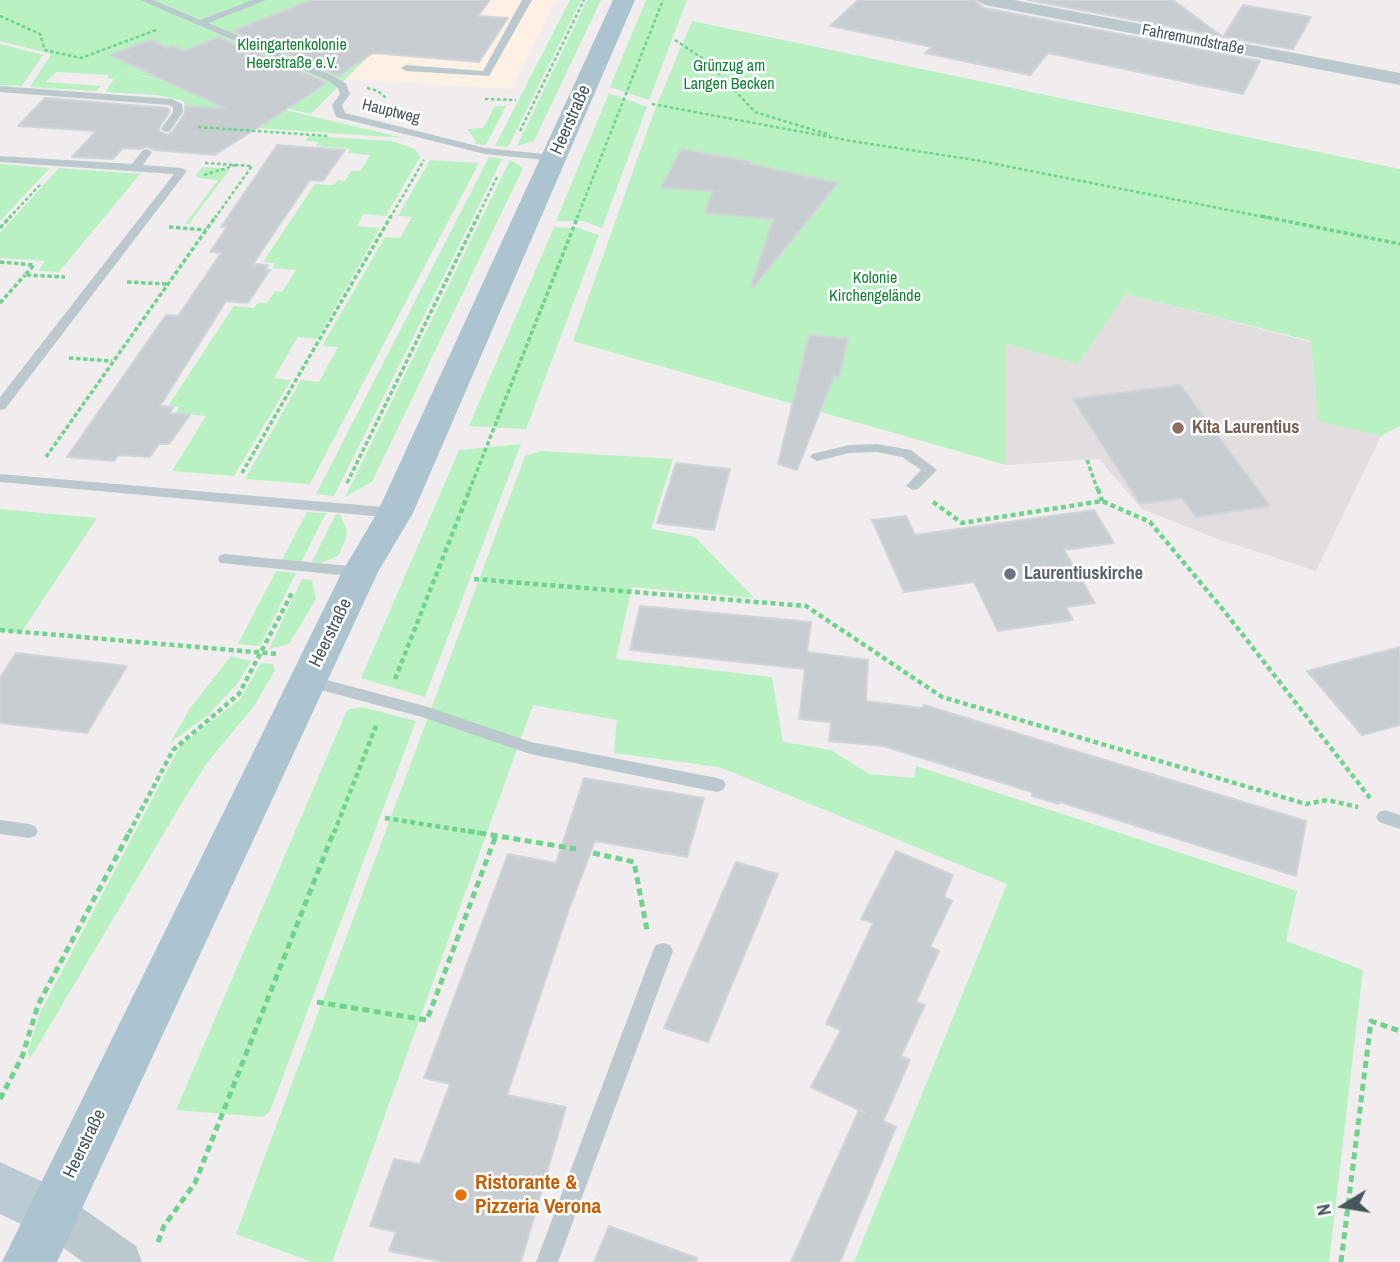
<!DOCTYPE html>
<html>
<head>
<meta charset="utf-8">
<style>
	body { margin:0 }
	#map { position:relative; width:1400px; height:1262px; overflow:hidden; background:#f1edee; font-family:"Archivo Narrow",sans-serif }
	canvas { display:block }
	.north { position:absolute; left:1309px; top:1171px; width:70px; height:70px; -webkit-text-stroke:5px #fff; paint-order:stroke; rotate:259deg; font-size:19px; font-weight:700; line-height:28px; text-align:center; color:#45565c }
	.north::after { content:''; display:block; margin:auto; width:24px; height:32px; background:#45565c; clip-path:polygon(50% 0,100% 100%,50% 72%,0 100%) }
</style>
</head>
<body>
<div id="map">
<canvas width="1400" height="1262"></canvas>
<div class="north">N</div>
</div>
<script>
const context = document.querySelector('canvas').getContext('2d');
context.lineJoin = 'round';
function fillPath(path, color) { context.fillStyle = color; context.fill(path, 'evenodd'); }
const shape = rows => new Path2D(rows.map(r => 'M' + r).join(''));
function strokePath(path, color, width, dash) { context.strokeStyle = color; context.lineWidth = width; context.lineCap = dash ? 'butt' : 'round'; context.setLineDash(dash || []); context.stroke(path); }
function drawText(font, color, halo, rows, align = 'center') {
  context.font = font + ' "Archivo Narrow",sans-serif'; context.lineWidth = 5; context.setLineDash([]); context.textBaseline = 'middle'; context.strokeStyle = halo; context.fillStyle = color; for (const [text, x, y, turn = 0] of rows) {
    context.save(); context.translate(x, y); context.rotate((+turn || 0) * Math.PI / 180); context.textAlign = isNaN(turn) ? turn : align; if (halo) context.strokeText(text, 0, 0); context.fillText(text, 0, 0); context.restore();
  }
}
fillPath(shape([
	[424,0,557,0,511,89,345,79]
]), '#fdf1e5');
fillPath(shape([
	[1126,294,1311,342,1318,420,1381,436,1316,571,1215,538,1142,509,1099,459,1006,465,1006,344,1078,364]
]), '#e2dee0');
fillPath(shape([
	[0,0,424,0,311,114,100,66,404,138,182,123,189,113,183,101,157,95,105,92,114,79,107,78,109,75,56,72,46,82,101,86,96,91,30,87,51,54,0,41],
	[570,0,581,0,508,147,495,146],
	[587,0,601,0,534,141,517,146],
	[646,0,687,0,649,100,610,87],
	[692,21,1400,169,1400,426,1381,436,1318,421,1311,341,1126,294,1078,364,1006,344,1006,465,573,341,655,109],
	[0,44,43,55,22,86,0,85],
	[609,93,647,107,602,228,583,221,556,221],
	[495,106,506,106,486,145,475,144,476,141,467,129,483,128],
	[309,136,392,141,415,149,420,157,386,216,364,214,357,226,380,228,317,339,298,337,274,378,291,380,234,476,172,471,206,416,176,413,179,407,168,406,234,306,254,308,258,303,267,303,275,291,282,292,296,270,273,268,275,263,263,262,315,184,334,185,338,180,345,181,351,171,360,171,370,155,348,153,350,149,316,146,318,142,305,141],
	[489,157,502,159,334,496,316,494],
	[430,160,479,163,310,484,245,479,301,380,319,382,338,347,322,346,385,237,400,238,412,217,398,216],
	[510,160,523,168,372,482,345,497],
	[0,164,50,168,0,221],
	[202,167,230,169,189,224,185,224,218,180,199,178,196,175],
	[59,168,140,174,59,272,38,271,45,261,0,258,0,233],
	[554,227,578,228,599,235,526,429,469,426],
	[521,444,425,697,361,678,459,450],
	[541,451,673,459,651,529,695,537,754,598,632,587,616,659,772,677,783,742,831,750,869,774,914,778,916,766,1297,891,1286,941,1363,970,1329,1262,854,1262,1007,884,719,767,614,753,617,720,533,705,332,1262,312,1262,236,1234,525,456],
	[0,509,97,518,21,633,0,630],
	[307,512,326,513,302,561,282,560],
	[336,514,340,514,347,530,346,539,338,556,321,563,312,562],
	[276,571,296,573,260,646,238,644],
	[302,579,312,580,316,599,289,644,269,649],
	[231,656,251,661,238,683,208,715,170,743,190,708],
	[261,663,273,664,275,670,254,706,207,763,186,796,30,1059,28,1051,40,1013,180,746,240,699],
	[362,707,416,721,270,1111,263,1117,176,1110,347,710]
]), '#b9f1c3');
const building = shape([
	[311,0,490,0,478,16,508,18,479,62,373,53,338,76,233,31,311,0],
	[858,0,974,0,984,8,1260,61,1243,94,1048,53,1030,75,925,53,932,47,830,26,858,0],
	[1028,0,1173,0,1223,37,1243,5,1311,17,1293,49,1267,45,1028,0],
	[219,37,327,83,215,155,154,150,146,146,140,149,123,148,113,159,72,157,96,131,18,126,45,98,168,108,170,111,158,130,167,135,172,132,185,113,185,106,227,109,110,55,151,40,167,48,173,46,184,51,219,37],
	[277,145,345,150,323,181,310,180,253,264,268,265,265,270,270,270,248,303,226,301,160,406,173,407,170,413,190,415,169,444,159,444,150,457,118,455,114,461,67,457,166,315,178,316,221,253,210,252,227,227,221,227,277,145],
	[681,149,751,162,750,164,838,183,753,288,751,286,773,219,705,213,713,191,661,188,681,149],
	[809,335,848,339,839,377,834,376,797,470,778,464,809,335],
	[1180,385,1207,421,1270,506,1196,517,1182,498,1140,504,1073,399,1180,385],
	[676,463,730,469,714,530,657,523,676,463],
	[1094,510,1114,543,1064,550,1095,603,1066,607,1073,620,998,631,974,582,904,592,872,520,906,516,915,535,1094,510],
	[640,606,811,622,807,652,868,660,866,701,922,708,924,705,1306,821,1296,876,1060,802,1059,804,1032,796,1032,792,883,746,829,741,831,722,799,719,805,669,630,650,640,606],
	[1400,647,1400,725,1362,735,1307,671,1400,647],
	[16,653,75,660,127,666,87,733,0,723,0,678,16,653],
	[584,778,704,798,687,857,595,841,568,912,507,1095,566,1107,521,1262,444,1262,389,1251,396,1232,370,1226,394,1159,420,1164,450,1084,424,1078,508,854,556,863,584,778],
	[896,851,953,875,944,897,952,901,930,947,939,951,916,1002,925,1005,901,1056,910,1060,883,1121,896,1127,840,1262,791,1262,859,1110,865,1113,811,1087,841,1030,826,1024,873,923,861,919,896,851],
	[736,862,778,874,708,1042,664,1028,736,862],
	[609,1226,697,1258,696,1262,594,1262,609,1226]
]);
fillPath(building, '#c7cdd1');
strokePath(building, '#d1d5da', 2);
strokePath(shape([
	[0,16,40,34,45,50,81,58,156,30],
	[675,40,708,62,755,112,830,135],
	[367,88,378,91,386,98],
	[485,99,516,100],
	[652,104,851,141,975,160,1269,218],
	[198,127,329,136],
	[520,131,584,0],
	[205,163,252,166,215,218],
	[204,175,236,165],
	[9,218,40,185],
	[390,218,424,160],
	[477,218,497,177],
	[577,218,663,0]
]), '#6fd28d', 2.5, [3.5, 2.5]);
strokePath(shape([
	[1261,216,1400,244],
	[169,227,206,230],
	[0,228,11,216],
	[0,262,34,265,25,275,65,277],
	[127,282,167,284],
	[0,303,25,275],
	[69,358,112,361],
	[46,457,216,216],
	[1087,460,1098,491],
	[242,473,391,216],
	[347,483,478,216],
	[469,491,578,216]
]), '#6fd28d', 3.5, [4.5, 2.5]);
strokePath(shape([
	[1098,489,1102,501],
	[933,502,962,523,1102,501,1150,522,1225,612,1370,798],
	[474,579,806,606,942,697,1306,804,1327,800,1358,807],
	[0,630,278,654],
	[395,679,470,489],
	[385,818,479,833],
	[129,833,173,750,239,694,293,591],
	[334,833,376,726]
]), '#6fd28d', 4.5, [5, 3.5]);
strokePath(shape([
	[468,831,576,849],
	[593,853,634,862,647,930],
	[317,1002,427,1020,496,835],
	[0,1099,22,1057,38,1005,130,831],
	[158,1242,164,1226,195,1183,334,831],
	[1341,1262,1371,1021,1400,1031]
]), '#6fd28d', 5, [7, 4.5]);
fillPath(shape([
	[140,0,153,0,200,20,253,0,266,0,208,23,333,76,346,84,350,94,342,105,345,113,485,148,554,155,559,158,554,161,485,154,336,117,332,105,340,94,338,88,327,80,140,0],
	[522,0,532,0,489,76,406,71,401,68,406,65,483,71,522,0],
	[0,86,172,99,182,104,183,112,170,131,166,132,161,129,173,112,173,107,169,105,0,92,0,86],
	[147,149,152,152,143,165,182,168,187,171,5,409,0,410,0,397,174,174,0,162,0,156,132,164,143,150,147,149],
	[877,444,911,450,937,470,918,489,913,490,906,486,921,470,902,457,877,452,849,453,817,461,810,457,812,454,849,445,877,444],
	[0,474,395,508,402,513,395,518,0,482,0,474],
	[225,554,360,567,368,572,360,577,220,563,218,559,220,555,225,554],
	[308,675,425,706,531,742,717,778,723,780,726,785,723,790,717,792,530,754,422,717,302,685,300,681,302,677,308,675],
	[1385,810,1400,815,1400,829,1379,822,1376,817,1379,812,1385,810],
	[0,820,29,824,35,826,38,831,35,836,29,838,0,834,0,820],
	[663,943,670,945,673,951,558,1262,536,1262,653,951,656,945,663,943]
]), '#bbc9ce');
fillPath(shape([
	[976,0,1014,0,1400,73,1400,85,985,5,976,0],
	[52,1192,68,1198,136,1246,142,1262,83,1262,36,1228,30,1213,36,1198,52,1192]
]), '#bbc9ce');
fillPath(shape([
	[0,1162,71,1195,79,1213,71,1231,52,1239,0,1214,0,1162]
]), '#bacbd3');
fillPath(shape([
	[613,0,635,0,413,513,378,572,57,1262,2,1262,342,572,377,513,613,0]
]), '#abc4cf');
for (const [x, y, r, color] of [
	[1178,428,7,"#8d6e63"],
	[1010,574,7,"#6b7280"],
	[461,1195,7,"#e8710a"]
]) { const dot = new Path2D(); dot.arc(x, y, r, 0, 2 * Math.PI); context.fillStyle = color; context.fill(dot); strokePath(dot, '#fff', 2.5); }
drawText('16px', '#45565c', '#fff', [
	["Fahremundstraße",1193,40,11],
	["Hauptweg",391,112,14]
]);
drawText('16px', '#118233', '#fff', [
	["Kleingartenkolonie",292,46],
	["Heerstraße e.V.",292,64],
	["Grünzug am",729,67],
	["Langen Becken",729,85],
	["Kolonie",875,279],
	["Kirchengelände",875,297]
]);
drawText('18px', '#45565c', '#fff', [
	["Heerstraße",571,120,-66],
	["Heerstraße",331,633,-64],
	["Heerstraße",85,1144,-64]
]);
drawText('bold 18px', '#785e54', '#fff', [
	["Kita Laurentius",1192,428]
], 'left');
drawText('bold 18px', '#5b616d', '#fff', [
	["Laurentiuskirche",1024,574]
], 'left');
drawText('bold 21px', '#c56008', '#fff', [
	["Ristorante &",475,1183],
	["Pizzeria Verona",475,1207]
], 'left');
</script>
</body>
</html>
